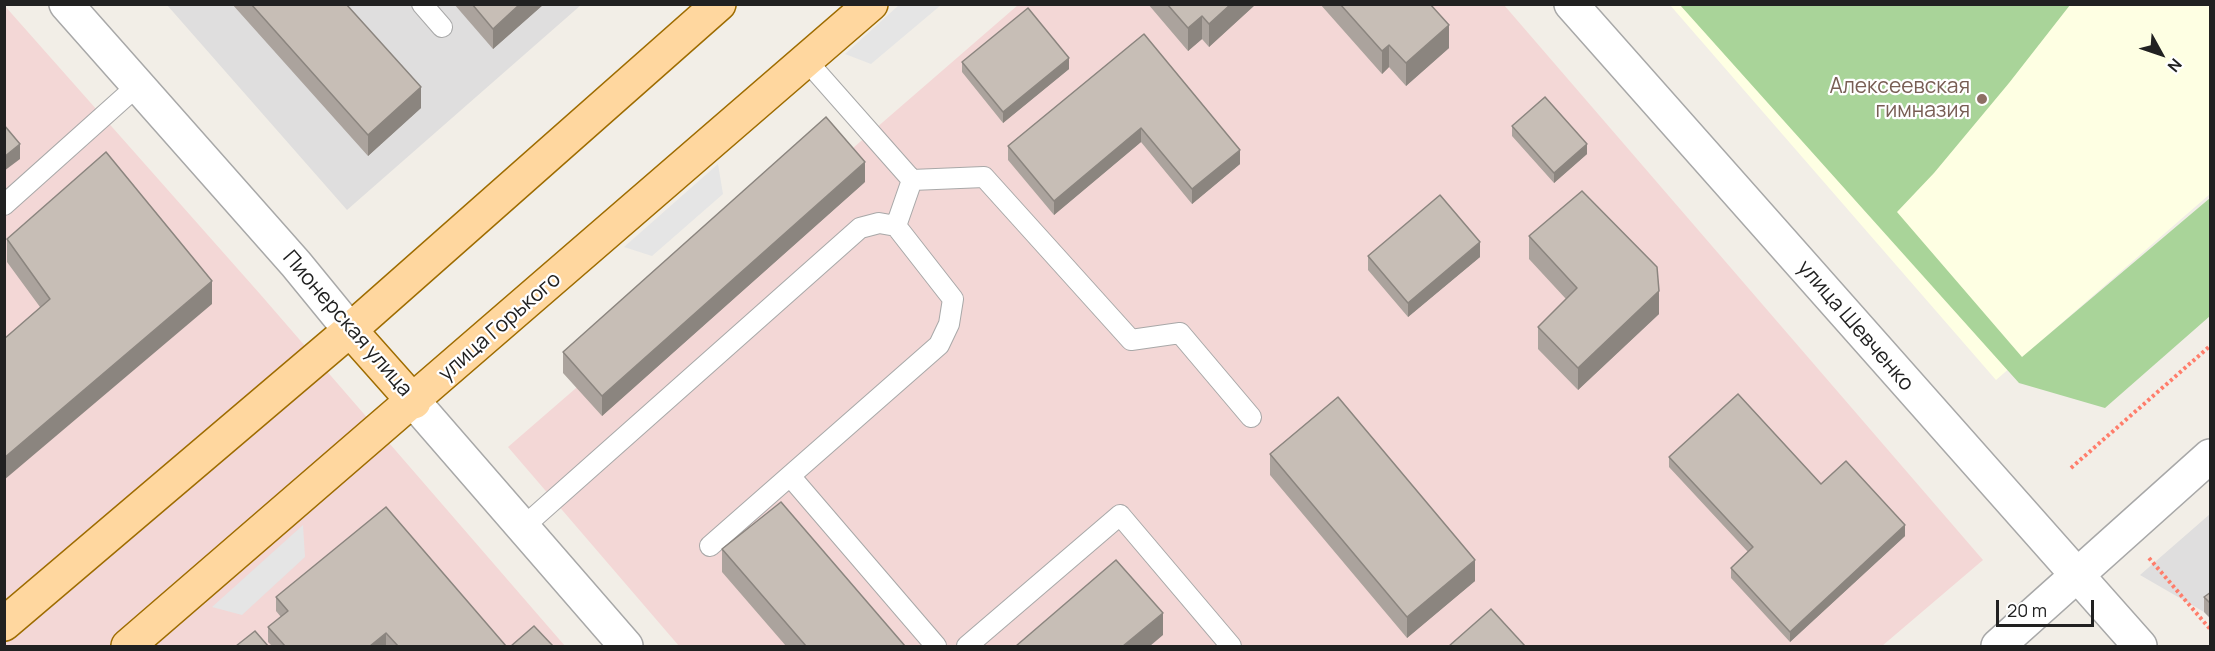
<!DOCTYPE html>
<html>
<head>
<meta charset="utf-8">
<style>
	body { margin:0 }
	#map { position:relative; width:2215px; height:651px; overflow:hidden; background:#f2eee7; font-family:Manrope,sans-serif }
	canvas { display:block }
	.frame { position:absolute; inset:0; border:6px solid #212121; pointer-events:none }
	.north { position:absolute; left:2131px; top:24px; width:60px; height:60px; -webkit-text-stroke:4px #fff; paint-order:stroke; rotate:130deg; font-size:16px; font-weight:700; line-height:24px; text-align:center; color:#212121 }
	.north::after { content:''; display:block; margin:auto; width:21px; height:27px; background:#212121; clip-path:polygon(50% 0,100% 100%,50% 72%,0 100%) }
	.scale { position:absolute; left:1996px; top:600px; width:98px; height:27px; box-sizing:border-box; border:3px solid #212121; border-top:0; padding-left:8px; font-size:18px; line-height:21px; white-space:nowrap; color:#212121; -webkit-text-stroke:4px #fff; paint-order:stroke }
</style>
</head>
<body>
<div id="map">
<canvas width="2215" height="651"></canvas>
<div class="frame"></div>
<div class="north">N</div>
<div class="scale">20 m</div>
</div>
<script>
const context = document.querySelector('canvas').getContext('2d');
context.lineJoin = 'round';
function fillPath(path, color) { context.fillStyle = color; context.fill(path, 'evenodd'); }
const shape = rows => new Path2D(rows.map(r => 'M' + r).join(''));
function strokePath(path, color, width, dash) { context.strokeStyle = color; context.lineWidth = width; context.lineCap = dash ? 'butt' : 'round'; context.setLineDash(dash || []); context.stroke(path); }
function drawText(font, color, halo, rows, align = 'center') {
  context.font = font + ' Manrope,sans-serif'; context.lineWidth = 4.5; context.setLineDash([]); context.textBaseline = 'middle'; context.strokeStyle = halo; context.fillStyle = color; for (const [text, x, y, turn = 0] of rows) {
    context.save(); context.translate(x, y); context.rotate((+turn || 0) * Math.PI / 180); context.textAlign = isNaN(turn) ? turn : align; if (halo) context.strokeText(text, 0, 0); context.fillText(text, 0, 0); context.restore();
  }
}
fillPath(shape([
	[167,5,581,5,347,210],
	[2210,514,2210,619,2204,612,2140,575]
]), '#dfdede');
fillPath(shape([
	[4,5,260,294,565,646,5,646],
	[1018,5,1504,5,1983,560,1882,646,679,646,508,447]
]), '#f3d7d6');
fillPath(shape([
	[1670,5,2210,5,2210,194,1996,380]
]), '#feffe3');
fillPath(shape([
	[1680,5,2070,5,2009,83,1934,173,1897,212,2022,357,2210,198,2210,316,2105,408,2019,383]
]), '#a9d499');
fillPath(shape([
	[899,5,941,5,871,64,845,54],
	[718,164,723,194,652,256,624,247],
	[303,525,305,557,242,615,212,607]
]), '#e5e5e5');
const service = shape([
	[422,4,442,27],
	[806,60,912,180,896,226],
	[912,180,984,177,1131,340,1180,333,1251,417],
	[4,205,137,86],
	[790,476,936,646],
	[522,528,860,228,879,223,896,226,953,299,949,324,939,345,710,546],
	[967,646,1120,515,1231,646]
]);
const tertiary = shape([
	[66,4,296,264,350,330],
	[1571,4,2140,646],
	[414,402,626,646],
	[1998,646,2210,456]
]);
const primary = shape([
	[350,330,414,402],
	[4,624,350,330,719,4],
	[128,646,871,4]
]);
strokePath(service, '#a8a8a8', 22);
strokePath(tertiary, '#a8a8a8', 36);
strokePath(primary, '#9e6c00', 36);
strokePath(shape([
	[2071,468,2210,346],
	[2149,558,2210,629]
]), '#ff7d6b', 4, [3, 3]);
strokePath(service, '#fff', 20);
strokePath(tertiary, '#fff', 33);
strokePath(primary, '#ffd79f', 33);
fillPath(shape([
	[232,4,346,4,421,108,368,156],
	[454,4,544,4,493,49],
	[1148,4,1256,4,1209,47,1202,39,1188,51],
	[1320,4,1430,4,1449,48,1406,86,1389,67,1382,74],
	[1144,34,1240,164,1192,204,1141,142,1054,215,1008,160,1008,146],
	[962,62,1069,69,1003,123,962,72],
	[1512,126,1587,154,1554,183,1512,136],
	[865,182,602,416,563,373,563,352],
	[1529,236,1659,314,1578,390,1538,349,1538,327,1566,299,1529,259],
	[7,239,212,304,40,307,7,262],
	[1368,256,1480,257,1408,317,1368,270],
	[1270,454,1475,581,1407,638,1270,475],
	[1669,457,1821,484,1905,536,1790,642,1731,578,1731,568,1748,552,1669,467],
	[722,549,905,646,786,646,722,572],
	[2211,592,2211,619,2204,612,2204,597],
	[276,597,506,646,272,646,268,642,268,627,281,617,276,611]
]), '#aba39d');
fillPath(shape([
	[520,4,544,4,493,49,493,29],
	[1231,4,1256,4,1209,47,1209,24],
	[1202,16,1202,39,1188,51,1188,28],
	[1449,25,1449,48,1406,86,1406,63],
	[1389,45,1389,67,1382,74,1382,51],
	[1069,58,1069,69,1003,123,1003,112],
	[421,87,421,108,368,156,368,135],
	[1141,128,1141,142,1054,215,1054,201],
	[20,144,20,159,4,171,4,157],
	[1587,144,1587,154,1554,183,1554,173],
	[1240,150,1240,164,1192,204,1192,189],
	[865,162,865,182,602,416,602,396],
	[1480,242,1480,257,1408,317,1408,303],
	[212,281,212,304,4,480,4,458],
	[1659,291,1659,314,1578,390,1578,368],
	[1905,525,1905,536,1790,642,1790,632],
	[1475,560,1475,581,1407,638,1407,617],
	[1163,613,1163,635,1150,646,1123,646],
	[386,633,386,646,370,646]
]), '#8b857f');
const building = shape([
	[251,4,346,4,421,87,368,135,251,4],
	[472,4,520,4,493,29,472,4],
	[1167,4,1231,4,1209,24,1202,16,1188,28,1167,4],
	[1340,4,1430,4,1449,25,1406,63,1389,45,1382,51,1340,4],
	[1028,8,1069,58,1003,112,962,62,1028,8],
	[1144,34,1240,150,1192,189,1141,128,1054,201,1008,146,1144,34],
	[1545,97,1587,144,1554,173,1512,126,1545,97],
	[826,117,865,162,602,396,563,352,826,117],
	[4,125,20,144,4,157,4,125],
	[106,152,212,281,4,458,4,339,50,299,7,239,106,152],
	[1582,191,1657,267,1659,291,1578,368,1538,327,1577,288,1529,236,1582,191],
	[1440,195,1480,242,1408,303,1368,256,1440,195],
	[1738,394,1821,484,1846,461,1905,525,1790,632,1731,568,1753,547,1669,457,1738,394],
	[1338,397,1475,560,1407,617,1270,454,1338,397],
	[781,502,905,646,806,646,722,549,781,502],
	[386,507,506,646,398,646,386,633,370,646,285,646,268,627,288,611,276,597,386,507],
	[1116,560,1163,613,1123,646,1016,646,1116,560],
	[2211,592,2211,604,2204,597,2211,592],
	[1491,609,1525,646,1449,646,1491,609],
	[534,626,553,646,511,646,534,626],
	[255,631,268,646,236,646,255,631]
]);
fillPath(building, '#c7beb6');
strokePath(building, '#8b857f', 1.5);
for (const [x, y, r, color] of [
	[1982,99,6,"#8d6e63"]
]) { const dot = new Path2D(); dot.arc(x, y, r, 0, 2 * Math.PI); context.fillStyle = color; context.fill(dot); strokePath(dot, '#fff', 2); }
drawText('21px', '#785e54', '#fff', [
	["Алексеевская",1970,87],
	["гимназия",1970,111]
], 'right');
drawText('21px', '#212121', '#fff', [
	["Пионерская улица",347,324,49],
	["улица Шевченко",1855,326,49],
	["улица Горького",500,327,-41]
]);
</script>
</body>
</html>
